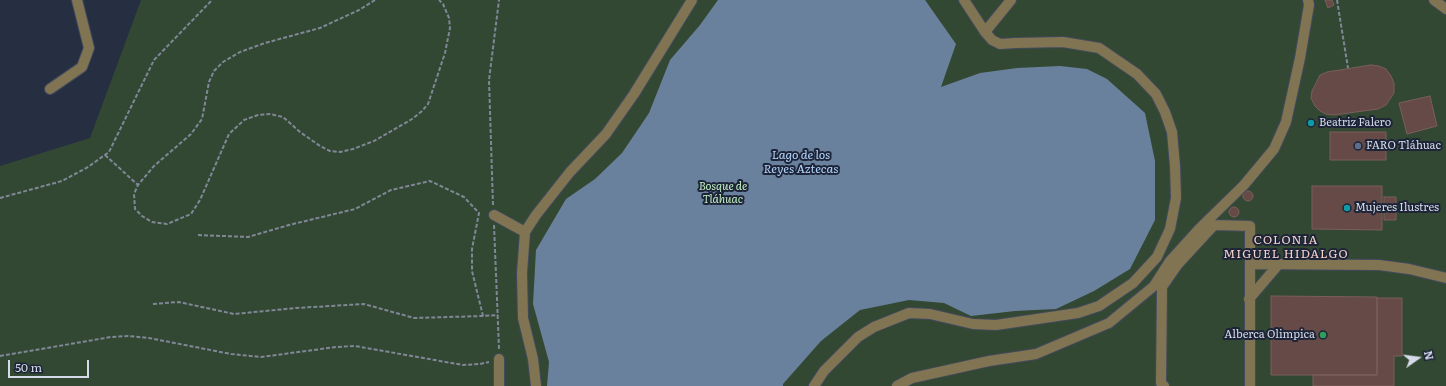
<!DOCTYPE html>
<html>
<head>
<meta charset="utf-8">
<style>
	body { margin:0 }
	#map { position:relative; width:1446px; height:386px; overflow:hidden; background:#262e42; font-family:Literata,serif }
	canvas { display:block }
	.north { position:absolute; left:1398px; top:338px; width:40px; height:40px; -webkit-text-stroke:3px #1d2438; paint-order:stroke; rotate:76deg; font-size:11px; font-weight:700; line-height:16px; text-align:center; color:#d5dbe8 }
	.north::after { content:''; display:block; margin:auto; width:14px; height:18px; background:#d5dbe8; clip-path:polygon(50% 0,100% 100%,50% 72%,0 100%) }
	.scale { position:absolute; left:8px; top:360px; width:81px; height:18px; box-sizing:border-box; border:2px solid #d5dbe8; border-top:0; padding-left:5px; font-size:12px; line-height:14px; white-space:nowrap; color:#d5dbe8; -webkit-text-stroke:3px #1d2438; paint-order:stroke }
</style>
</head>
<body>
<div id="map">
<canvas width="1446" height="386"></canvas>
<div class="north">N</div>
<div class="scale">50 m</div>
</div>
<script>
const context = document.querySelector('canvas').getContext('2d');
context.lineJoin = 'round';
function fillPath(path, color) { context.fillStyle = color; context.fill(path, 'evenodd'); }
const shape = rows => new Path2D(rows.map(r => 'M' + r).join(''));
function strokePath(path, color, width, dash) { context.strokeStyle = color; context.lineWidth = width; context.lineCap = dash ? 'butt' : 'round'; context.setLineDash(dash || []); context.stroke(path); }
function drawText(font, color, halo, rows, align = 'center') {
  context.font = font + ' Literata,serif'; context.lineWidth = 4; context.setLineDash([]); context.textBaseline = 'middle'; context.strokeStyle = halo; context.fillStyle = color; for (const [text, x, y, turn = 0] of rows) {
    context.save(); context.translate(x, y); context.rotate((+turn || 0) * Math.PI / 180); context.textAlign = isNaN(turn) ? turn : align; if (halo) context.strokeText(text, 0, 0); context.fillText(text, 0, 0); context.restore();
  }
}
fillPath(shape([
	[141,0,1446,0,1446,386,0,386,0,166,90,138]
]), '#334833');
fillPath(shape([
	[718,0,925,0,956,44,941,87,980,73,1017,68,1060,66,1087,69,1107,79,1145,113,1155,161,1155,220,1130,269,1094,291,1056,309,1015,311,971,316,944,303,909,300,860,310,821,341,783,384,783,386,547,386,549,362,533,304,536,250,566,199,595,179,622,153,649,113,670,60,700,25]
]), '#69819d');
const building = shape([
	[1325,0,1332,0,1334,5,1328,8,1325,0],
	[1371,65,1379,66,1386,69,1391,76,1394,83,1394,93,1386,105,1378,109,1334,115,1326,114,1320,111,1315,106,1311,98,1312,91,1320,75,1327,72,1371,65],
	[1430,96,1437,126,1407,134,1399,103,1430,96],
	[1330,132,1386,132,1386,160,1330,160,1330,132],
	[1312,186,1382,186,1382,230,1312,229,1312,186],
	'1243 196a5 5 0 1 1 10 0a5 5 0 1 1-10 0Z',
	[1384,197,1396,197,1396,220,1384,220,1384,197],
	'1229 212a5 5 0 1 1 10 0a5 5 0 1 1-10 0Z',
	[1271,296,1377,297,1377,375,1271,375,1271,296],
	[1377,298,1402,298,1402,356,1394,356,1394,386,1313,386,1313,375,1377,375,1377,298]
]);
fillPath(building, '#664a47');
strokePath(building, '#7b5e5b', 1);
const minor = shape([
	[1434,0,1446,9],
	[985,32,1011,0],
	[50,89,82,67,89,48,77,0],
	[494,215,525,232],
	[1250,264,1379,265,1409,269,1446,278],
	[1249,299,1278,265],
	[499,359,499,386],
	[536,386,533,359,523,318,522,273,525,232,536,215,570,172,606,134,634,94,692,0],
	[814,386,824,371,858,337,874,327,909,313,930,314,973,324,996,325,1078,313,1099,306,1133,283,1157,257,1170,229,1176,198,1175,166,1172,132,1165,112,1156,94,1137,74,1099,48,1063,42,1016,43,1000,44,992,40,985,32,964,0],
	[897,386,912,378,989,361,1036,354,1109,323,1154,286,1170,261,1199,229,1244,185,1274,149,1286,122,1300,58,1309,5,1308,0],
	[1164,386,1161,383,1162,287,1178,264,1214,225,1250,226,1250,386]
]);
strokePath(minor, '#424a5d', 12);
strokePath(shape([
	[375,0,359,10,320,28,265,43,240,52,223,62,214,71,209,82,202,119,191,134,154,166,138,185,134,194,135,209,142,216,152,222,167,224,191,214,200,200,229,134,244,120,258,115,270,114,283,117,300,132,320,146,330,151,340,152,353,149,374,141,412,119,422,111,428,104,445,53,450,28,449,18,443,4,439,0],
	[1337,0,1348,68],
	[105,155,138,185],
	[0,198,62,181,88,167,109,152,154,60,212,0],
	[493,205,489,80,499,0],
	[494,225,499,349],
	[198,235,248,237,289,225,355,209,391,190,430,181,464,197,479,213,472,249,472,271,483,316],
	[153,304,179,302,234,314,296,308,364,304,414,318,483,316,498,315],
	[0,356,111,337,128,336,149,338,231,354,261,357,336,347,355,346,463,365,480,364,489,362]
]), '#808797', 2, [4, 2]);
strokePath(minor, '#817453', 10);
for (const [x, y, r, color] of [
	[1311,123,4,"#0f9aa8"],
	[1358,146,4,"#5c6f8a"],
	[1347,208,4,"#0f9aa8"],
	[1323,335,4,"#2e9e5b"]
]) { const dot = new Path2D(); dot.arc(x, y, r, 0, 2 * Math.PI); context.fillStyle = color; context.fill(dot); strokePath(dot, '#1d2438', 1.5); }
drawText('11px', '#d5dbe8', '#1d2438', [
	["Beatriz Falero",1319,123],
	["FARO Tláhuac",1366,146],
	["Mujeres Ilustres",1355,208],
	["Alberca Olimpica",1315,335,"right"]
], 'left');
drawText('italic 11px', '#c1f0c0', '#1d2438', [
	["Bosque de",723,187],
	["Tláhuac",723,200]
]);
drawText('italic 12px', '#b5d7fe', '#1d2438', [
	["Lago de los",801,155],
	["Reyes Aztecas",801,169]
]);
context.letterSpacing = '1px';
drawText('12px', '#f5d2ca', '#1d2438', [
	["COLONIA",1286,240],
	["MIGUEL HIDALGO",1286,254]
]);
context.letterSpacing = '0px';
</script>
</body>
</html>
